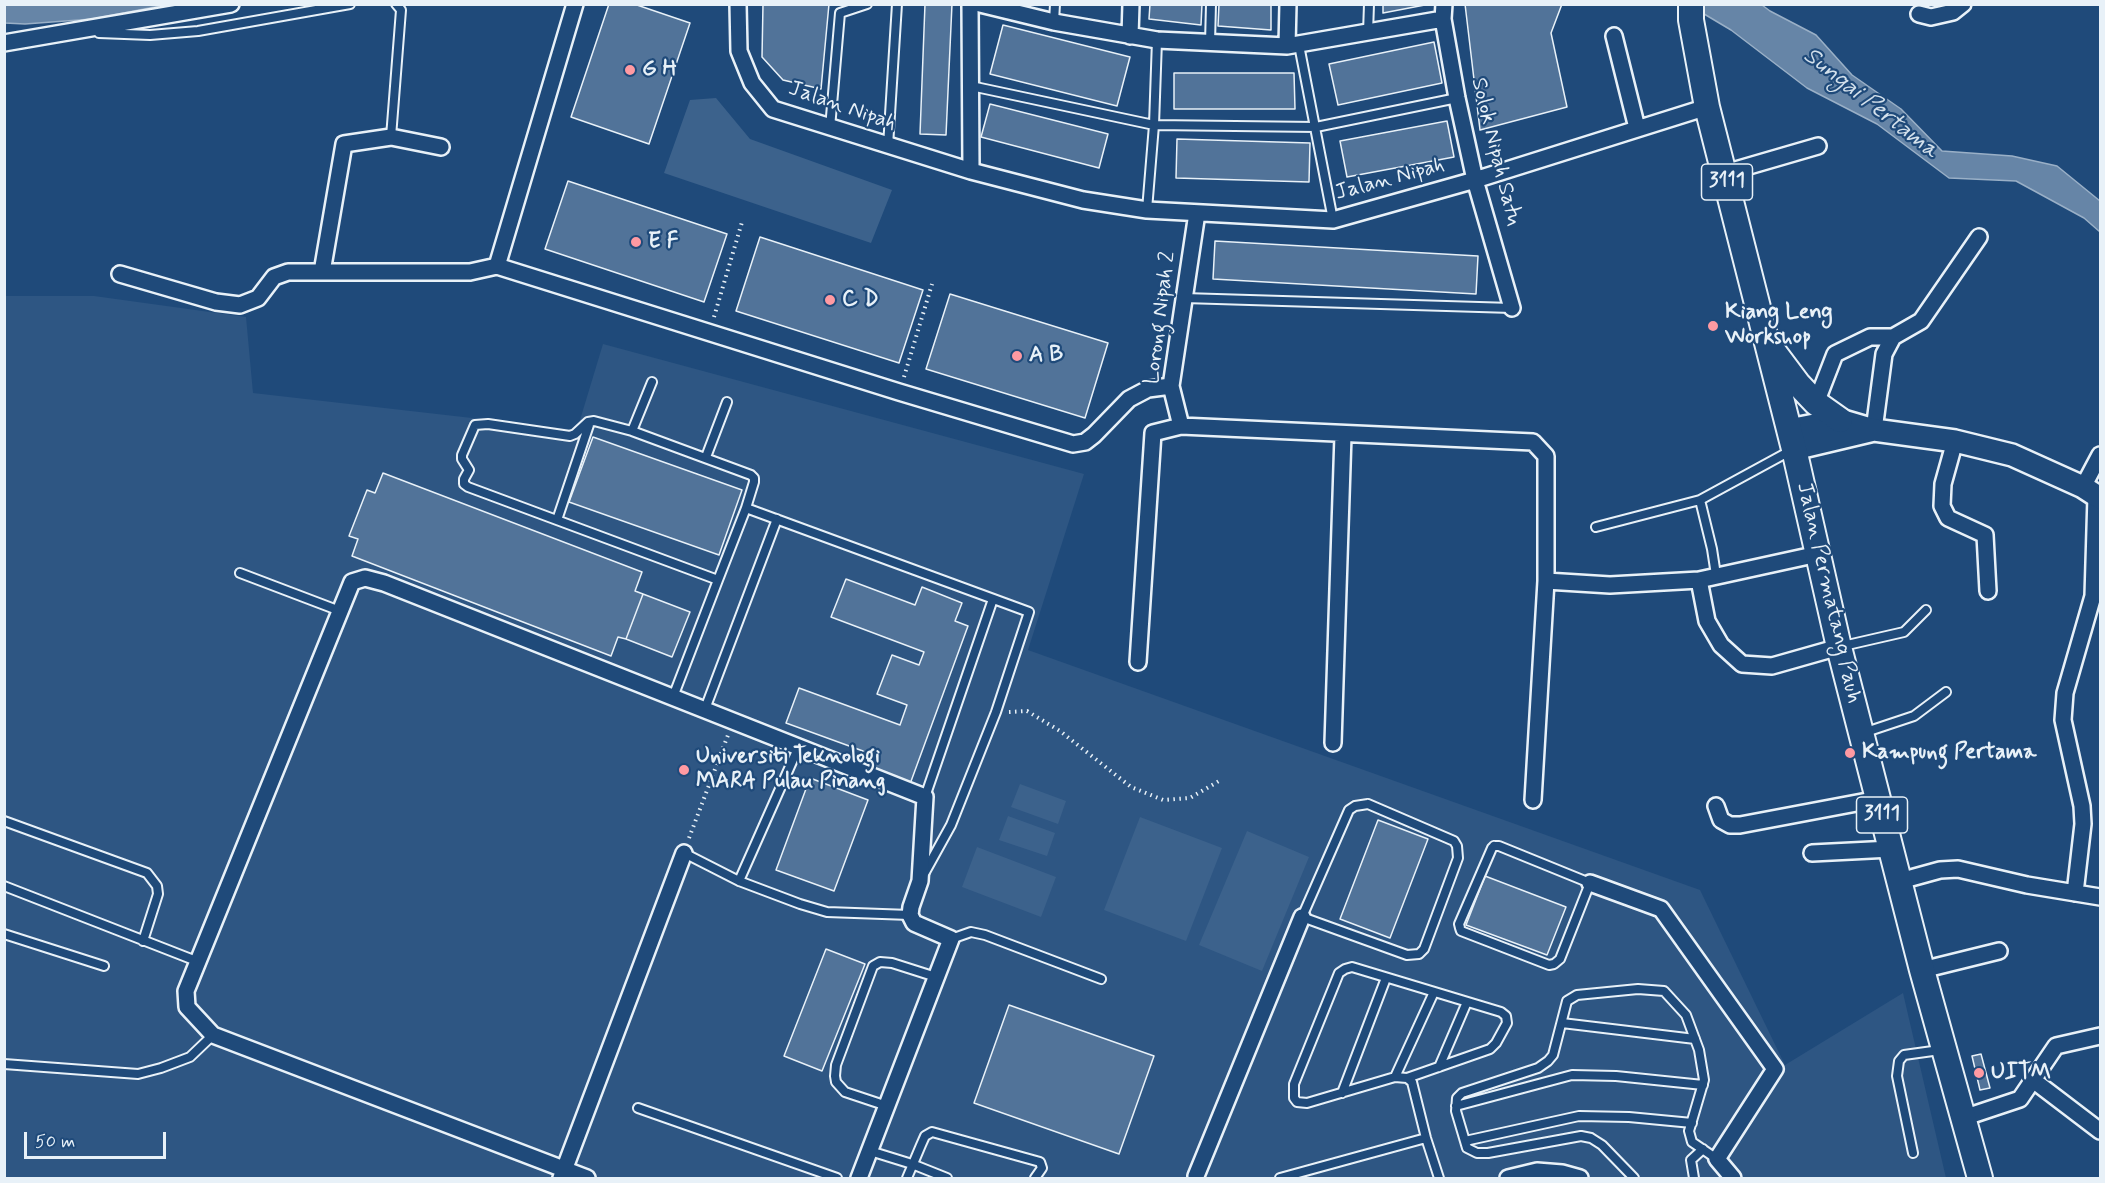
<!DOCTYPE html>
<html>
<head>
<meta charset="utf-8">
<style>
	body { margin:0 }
	#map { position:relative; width:2105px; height:1183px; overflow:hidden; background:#1f4a7a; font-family:Mynerve,sans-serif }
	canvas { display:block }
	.frame { position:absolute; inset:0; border:6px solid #e8f1f8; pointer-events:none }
	.scale { position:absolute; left:24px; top:1132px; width:142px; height:27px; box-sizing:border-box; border:3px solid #e8f1f8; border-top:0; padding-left:8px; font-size:18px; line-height:21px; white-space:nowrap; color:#e8f1f8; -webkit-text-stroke:4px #1f4a7a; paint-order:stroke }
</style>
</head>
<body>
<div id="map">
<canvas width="2105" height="1183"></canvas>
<div class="frame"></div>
<div class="scale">50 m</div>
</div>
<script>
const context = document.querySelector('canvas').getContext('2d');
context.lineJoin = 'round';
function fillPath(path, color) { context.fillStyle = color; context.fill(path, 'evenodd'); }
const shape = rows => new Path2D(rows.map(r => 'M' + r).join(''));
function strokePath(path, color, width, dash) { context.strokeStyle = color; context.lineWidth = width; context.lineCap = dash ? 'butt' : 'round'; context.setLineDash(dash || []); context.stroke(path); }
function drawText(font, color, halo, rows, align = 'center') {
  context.font = font + ' Mynerve,sans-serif'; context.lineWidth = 4.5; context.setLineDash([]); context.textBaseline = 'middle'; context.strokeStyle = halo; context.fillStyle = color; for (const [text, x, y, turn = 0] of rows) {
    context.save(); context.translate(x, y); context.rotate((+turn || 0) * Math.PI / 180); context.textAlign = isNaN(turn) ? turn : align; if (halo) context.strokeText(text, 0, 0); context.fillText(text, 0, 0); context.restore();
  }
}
fillPath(shape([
	[5,296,94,296,246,317,253,393,577,430,603,344,1084,474,1028,650,1700,890,1785,1065,1903,993,1946,1178,5,1178]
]), '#2e5683');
fillPath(shape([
	[716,98,750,139,892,190,871,243,664,173,690,100],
	[1020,784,1066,801,1058,824,1011,807],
	[1008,816,1055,833,1047,856,999,840],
	[1140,817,1222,848,1186,941,1104,910],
	[1247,831,1309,857,1262,971,1199,945],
	[977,847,1056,877,1041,917,962,887]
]), '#3c628c');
const water = shape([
	[5,4,165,4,165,5,92,19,25,24,5,23,5,4],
	[1689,5,1762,5,1770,11,1816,35,1852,75,1901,109,1942,151,2012,156,2057,166,2100,201,2100,232,2084,218,2016,181,1949,178,1877,124,1807,88,1731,30,1689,5]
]);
fillPath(water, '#6685a7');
strokePath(water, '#9ab0c7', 1.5);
const building = shape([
	[609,4,634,4,690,23,649,144,571,117,609,4],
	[763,4,829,4,821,89,783,80,762,57,763,4],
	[925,4,952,4,946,135,920,134,925,4],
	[1150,4,1202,4,1201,25,1149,19,1150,4],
	[1219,4,1271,4,1271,30,1218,26,1219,4],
	[1383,4,1430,4,1383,13,1383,4],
	[1465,4,1562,4,1551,33,1567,107,1480,130,1465,4],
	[1003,25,1130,57,1117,106,990,74,1003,25],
	[1434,42,1442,83,1338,105,1329,64,1434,42],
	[1174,73,1294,73,1295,109,1174,109,1174,73],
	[990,104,1108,134,1099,168,981,137,990,104],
	[1447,121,1454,157,1347,177,1340,141,1447,121],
	[1177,139,1310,143,1309,182,1176,178,1177,139],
	[568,181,727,234,704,302,545,249,568,181],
	[760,237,923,290,899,363,736,311,760,237],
	[1215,241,1478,256,1476,294,1213,279,1215,241],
	[950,294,1108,343,1085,418,926,369,950,294],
	[593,437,742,490,719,555,569,502,593,437],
	[383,473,642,572,635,591,643,594,626,639,618,637,611,656,352,556,358,539,349,536,367,490,375,493,383,473],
	[846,579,915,605,922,587,962,603,955,621,968,626,910,784,858,765,863,751,786,723,799,688,900,725,907,705,877,694,892,655,919,665,924,652,831,617,846,579],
	[643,594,690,612,672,657,626,639,643,594],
	[810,778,868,800,834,891,776,870,810,778],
	[1378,820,1428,839,1390,938,1340,919,1378,820],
	[1485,876,1566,907,1547,955,1466,925,1485,876],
	[826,949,865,964,822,1071,784,1056,826,949],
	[1009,1005,1154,1056,1119,1154,974,1103,1009,1005],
	[1981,1054,1990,1088,1980,1090,1972,1056,1981,1054]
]);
fillPath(building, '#517399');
strokePath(building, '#e8f1f8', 1.5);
const service = shape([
	[1054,22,1055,4],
	[99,33,150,35,198,31,350,4],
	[1368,33,1369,4],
	[1210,43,1211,4],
	[1299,45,1333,220],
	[971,86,1154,125,1316,127,1457,98],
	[830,128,840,13,867,4],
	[391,137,401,10,396,4],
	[888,146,897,4],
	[1147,210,1154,125,1157,40],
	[1184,298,1512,308],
	[632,431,652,382],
	[706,457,727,402],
	[557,520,590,422],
	[1596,527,1700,500],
	[240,573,340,611],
	[1716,575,1712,549,1700,500,1790,451],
	[718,580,746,508,1029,612,996,712,951,825,925,872],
	[1843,646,1904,632,1926,610],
	[673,697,718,580,468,487,464,484,464,479,469,470,462,459,462,455,475,425,488,424,570,436,575,434,588,422,594,421,632,431,751,475,754,478,754,482,746,508],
	[705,709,777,519],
	[1863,733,1914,716,1946,692],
	[925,797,993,599],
	[1368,804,1454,841,1457,846,1458,858,1424,949,1419,954,1407,955,1302,917,1349,810,1355,806,1368,804],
	[4,821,147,873,157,886,158,894,143,941],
	[1494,846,1499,846,1590,883,1560,959,1554,964,1549,965,1461,931,1460,928,1459,924,1492,848,1494,846],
	[684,853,739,881,800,904,827,912,910,915],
	[739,881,799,746],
	[4,886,199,962],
	[4,934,104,966],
	[951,939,971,932,985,935,1101,979],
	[1562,1023,1695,1039],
	[4,1064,138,1074,161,1068,190,1057,213,1035],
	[1439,1067,1467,1002],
	[1395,1077,1434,992],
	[1407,1078,1490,1049,1496,1043,1507,1023,1506,1016,1501,1012,1352,967,1345,969,1339,973,1294,1084,1294,1098,1297,1102,1307,1103,1395,1077,1407,1078,1412,1082,1426,1138,1439,1178],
	[1342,1093,1386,978],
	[887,1106,845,1092,836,1082,835,1076,836,1065,873,966,880,962,892,963,936,977],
	[1456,1106,1572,1075,1616,1076,1703,1085],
	[638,1108,837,1178],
	[1465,1141,1579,1116,1629,1117,1692,1123],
	[870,1151,912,1164,947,1178],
	[1913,1153,1897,1076,1899,1061,1904,1055,1940,1050],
	[907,1178,921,1145,925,1136,932,1132,1040,1162,1042,1168,1035,1178],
	[1280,1178,1426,1138],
	[1634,1178,1602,1145,1591,1138,1581,1136,1488,1153,1477,1153,1467,1148,1456,1111,1457,1098,1462,1093,1538,1068,1548,1061,1553,1055,1567,1001,1577,995,1638,989,1664,991,1686,1015,1699,1050,1704,1080,1689,1131,1692,1142,1717,1159],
	[1694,1178,1691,1160,1703,1149]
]);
const minor = shape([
	[575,4,497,266,899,392,1073,444,1085,442,1094,435,1129,399,1148,389,1171,386],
	[738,4,739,51,752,83,773,109,971,171,1083,200,1147,210,1333,220,1475,180,1707,107],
	[970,4,971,171],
	[980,4,1054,22,1157,40,1287,46,1443,19],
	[1444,4,1443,19,1457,98,1475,180,1512,308],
	[1919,14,1931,17,1953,12,1963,4],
	[1130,36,1131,4],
	[1614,36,1637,128],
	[4,43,231,4],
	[1287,46,1288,4],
	[1725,173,1818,146],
	[322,272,344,144,391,137,441,147],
	[120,274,216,302,240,305,258,298,274,277,288,272,470,272,497,266],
	[1816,403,1835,354,1870,337,1893,337],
	[1181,426,1171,386,1197,213],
	[1874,430,1884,354,1893,337,1921,321,1979,237],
	[1955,441,1943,484,1942,506,1948,518,1985,535,1988,591],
	[2083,487,2100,455],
	[1699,580,1707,621,1721,645,1742,664,1772,666,1839,647],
	[1546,581,1610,585,1699,580,1818,554],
	[1138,662,1153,433,1181,426,1533,442,1546,456,1546,581,1533,800],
	[1333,743,1343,435],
	[1716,806,1721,820,1730,825,1740,825,1878,799],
	[1812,853,1891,849],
	[1900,881,1940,870,1958,869,2027,885,2100,897],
	[1590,883,1661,909,1775,1069,1717,1159,1733,1178],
	[2075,893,2083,824,2082,806,2063,720,2065,693,2093,596,2096,496],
	[1922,970,1999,951],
	[2033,1080,2100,1131],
	[1963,1118,2020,1099,2056,1046,2100,1036],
	[1196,1176,1302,917],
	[561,1178,684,853],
	[587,1178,213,1035,187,1007,186,991,352,582,365,578,384,583,925,797,920,881,911,907,910,915,914,923,951,939,859,1178],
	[1508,1178,1537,1171,1562,1173,1580,1178]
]);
const secondary = shape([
	[1789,430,1840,420,1874,430,1955,441,2012,455,2083,487,2100,498],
	[1794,449,1874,430]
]);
const primary = shape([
	[1691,4,1691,20,1707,107,1794,449,1839,647,1922,970,1980,1178],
	[1774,352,1798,384,1816,403,1840,420]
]);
strokePath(service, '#e8f1f8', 12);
strokePath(minor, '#e8f1f8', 20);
strokePath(secondary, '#e8f1f8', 26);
strokePath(primary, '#e8f1f8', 28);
strokePath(shape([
	[714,317,742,222],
	[904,377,932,284],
	[1009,712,1027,711,1060,731,1131,787,1163,800,1190,798,1219,781],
	[689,838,728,735]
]), '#e8f1f8', 4, [1.5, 4.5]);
strokePath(service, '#1f4a7a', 8);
strokePath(minor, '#1f4a7a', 15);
strokePath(secondary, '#1f4a7a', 21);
strokePath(primary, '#1f4a7a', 24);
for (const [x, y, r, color] of [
	[630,70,6,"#ff9aa2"],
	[636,242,6,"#ff9aa2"],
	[830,300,6,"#ff9aa2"],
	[1713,326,6,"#ff9aa2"],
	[1017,356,6,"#ff9aa2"],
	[1850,753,6,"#ff9aa2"],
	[684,770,6,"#ff9aa2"],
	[1979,1073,6,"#ff9aa2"]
]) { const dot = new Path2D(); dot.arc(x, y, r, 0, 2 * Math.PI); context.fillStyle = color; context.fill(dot); strokePath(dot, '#1f4a7a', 2); }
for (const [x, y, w] of [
	[1727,182,51],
	[1882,815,51]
]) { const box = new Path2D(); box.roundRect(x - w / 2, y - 18, w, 36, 4.5); context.fillStyle = '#1f4a7a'; context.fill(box); strokePath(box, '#e8f1f8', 1.5); }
drawText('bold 21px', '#e8f1f8', null, [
	["3111",1727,182],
	["3111",1882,815]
]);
drawText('bold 22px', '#e8f1f8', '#1f4a7a', [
	["G H",642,70],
	["E F",648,242],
	["C D",842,300],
	["Kiang Leng",1725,313],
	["Workshop",1725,338],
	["A B",1029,356],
	["Kampung Pertama",1862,753],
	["Universiti Teknologi",696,757],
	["MARA Pulau Pinang",696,782],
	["UITM",1991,1073]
], 'left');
drawText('22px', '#e8f1f8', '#1f4a7a', [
	["Jalan Nipah",842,107,19],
	["Solok Nipah Satu",1495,152,76],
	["Jalan Nipah",1390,180,-15],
	["Lorong Nipah 2",1161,318,-83],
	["Jalan Permatang Pauh",1828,593,77]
]);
drawText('italic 24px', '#d4e1ec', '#1f4a7a', [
	["Sungai Pertama",1870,104,38]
]);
</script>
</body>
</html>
